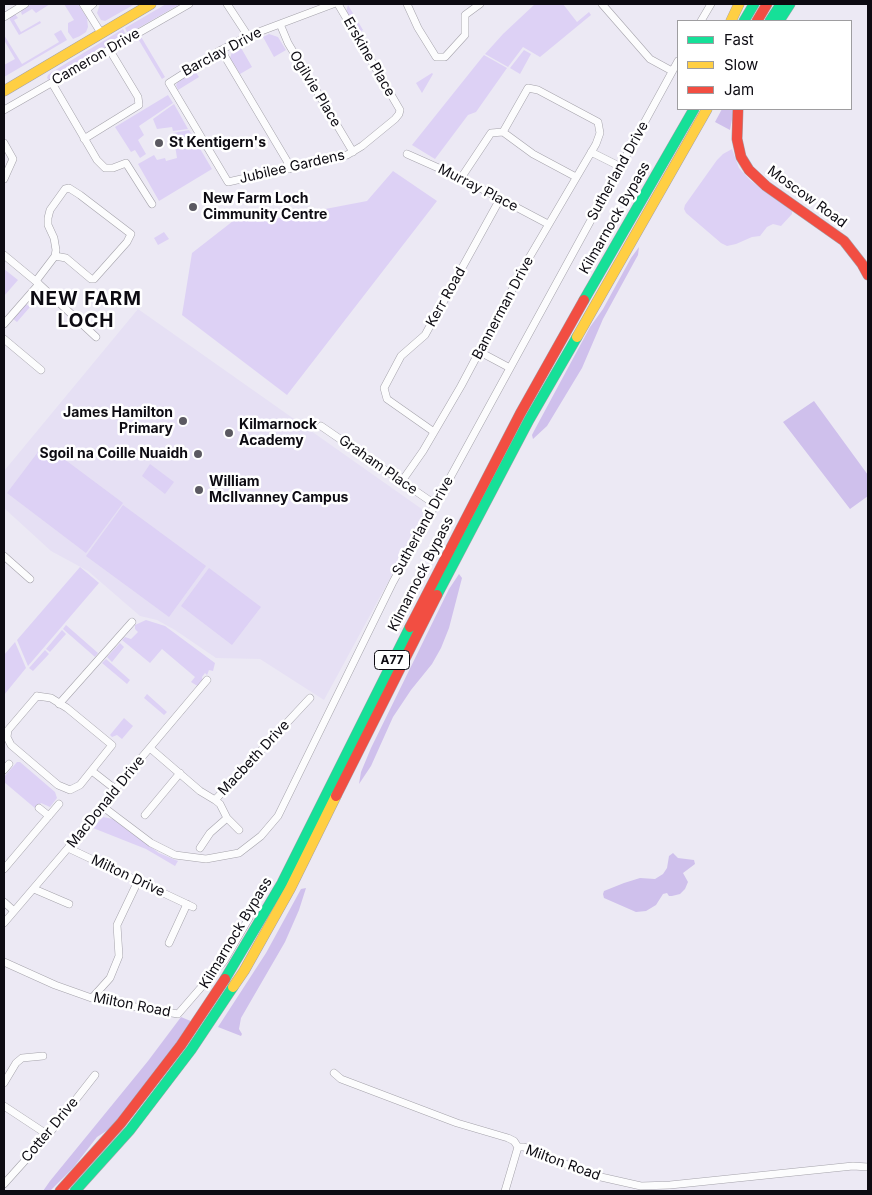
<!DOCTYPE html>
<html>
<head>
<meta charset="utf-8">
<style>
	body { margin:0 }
	#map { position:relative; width:872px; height:1195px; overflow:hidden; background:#ece9f4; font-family:Inter,sans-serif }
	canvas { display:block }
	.frame { position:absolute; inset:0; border:5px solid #0d0b12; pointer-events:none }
	.legend { position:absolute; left:677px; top:20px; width:175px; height:90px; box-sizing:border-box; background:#fff; border:1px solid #9e9da0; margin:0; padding:6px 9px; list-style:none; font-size:15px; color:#0d0b12 }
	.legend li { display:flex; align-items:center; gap:10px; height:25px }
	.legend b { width:25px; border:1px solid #9e9da0 }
</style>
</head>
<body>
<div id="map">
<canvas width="872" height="1195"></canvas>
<div class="frame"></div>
<ul class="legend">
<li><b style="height:6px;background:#16e098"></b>Fast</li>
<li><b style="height:6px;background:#ffcf43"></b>Slow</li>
<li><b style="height:6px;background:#f24e42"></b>Jam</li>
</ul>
</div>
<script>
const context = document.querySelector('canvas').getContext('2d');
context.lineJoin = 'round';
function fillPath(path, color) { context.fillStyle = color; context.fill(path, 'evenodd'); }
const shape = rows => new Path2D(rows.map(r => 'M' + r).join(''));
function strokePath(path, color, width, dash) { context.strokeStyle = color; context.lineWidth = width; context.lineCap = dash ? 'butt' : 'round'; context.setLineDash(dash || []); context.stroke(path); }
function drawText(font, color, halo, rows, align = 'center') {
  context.font = font + ' Inter,sans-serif'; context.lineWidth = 5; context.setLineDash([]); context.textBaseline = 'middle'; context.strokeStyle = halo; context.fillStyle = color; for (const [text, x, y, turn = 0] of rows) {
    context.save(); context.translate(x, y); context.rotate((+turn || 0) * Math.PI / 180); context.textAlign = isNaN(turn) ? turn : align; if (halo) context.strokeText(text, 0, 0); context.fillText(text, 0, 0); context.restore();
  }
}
fillPath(shape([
	[138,309,426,512,324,700,260,659,216,658,175,630,157,620,140,616,88,571,51,551,4,508,4,471]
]), '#e6e0f4');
fillPath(shape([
	[32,4,50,4,36,13,32,9,22,15,21,12,23,9],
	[64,4,78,4,87,18,88,27,86,32,80,36,73,39,68,32,68,23,74,20],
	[100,4,135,4,105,21,101,20,97,13],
	[166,4,180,4,128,34,125,28],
	[535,4,563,4,577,22,589,12,591,15,540,57,523,47,508,67,485,54,503,34],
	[348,5,363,30,358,33,346,12],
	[15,14,18,18,14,20,21,32,40,21,41,23,19,35,10,20,10,17],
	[123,29,126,35,50,81,47,78,48,75,52,72],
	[61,30,67,40,4,77,4,65,15,59,4,40,4,35,22,64,59,42,54,34],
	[269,34,278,37,286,50,274,57,263,37],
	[140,35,165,77,162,79,137,37],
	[240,46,252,67,240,74,230,58,233,50],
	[524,50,531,54,520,74,510,68],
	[484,55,507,68,476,112,468,115,435,159,412,145],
	[195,71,199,77,178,90,176,85,179,80],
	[432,73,433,74,422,93,416,83],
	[168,95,173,103,139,126,144,135,138,140,146,154,140,158,135,150,131,152,115,127],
	[174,104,188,129,173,131,172,127,157,129,153,119],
	[189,130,212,169,159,201,138,164,154,155,157,160,165,158,166,161,177,158,173,133],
	[732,149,739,168,750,180,792,211,792,214,781,226,773,224,767,227,760,236,752,237,736,244,727,246,721,243,686,213,684,209,685,205,717,160,723,154],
	[393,171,437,201,287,395,182,315,192,253,242,214,257,222,367,201],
	[164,232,169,239,158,245,154,238],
	[4,269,18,280,4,296],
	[26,304,30,307,17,322,13,319],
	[44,444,123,503,86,553,7,493],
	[150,464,174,482,165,494,142,476],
	[123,505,206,566,169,617,86,556],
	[80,567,99,583,28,666,17,640],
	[209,568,261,607,232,645,181,606],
	[146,620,165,626,215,663,213,671,209,670,207,675,205,673,202,677,203,682,199,687,191,682,195,677,162,649,150,663,122,640,125,637,131,639,138,632,135,629,135,625],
	[66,625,98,653,95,657,63,629],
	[62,630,66,634,50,652,46,649],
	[15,642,26,668,4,695,4,655],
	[120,643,124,647,112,662,107,657],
	[45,650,49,654,33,671,29,668],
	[106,659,130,680,127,684,102,663],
	[147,694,167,712,164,715,144,698],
	[124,718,133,726,122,739,117,735,112,737,110,735],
	[17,762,20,762,55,792,57,798,50,807,41,803,36,809,4,782,4,777],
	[103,817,113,819,159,853,178,861,175,866,146,849,93,828]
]), '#ddd1f5');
fillPath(shape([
	[722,109,734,109,730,130,715,122],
	[639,247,638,255,603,319,582,368,547,426,533,439,532,435,534,431,590,327,603,309,631,258],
	[814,401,868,475,868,496,850,509,783,422],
	[459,574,462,578,449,628,441,648,432,664,411,690,393,717,371,766,359,784,361,772,371,748,449,589],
	[673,853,678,858,694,860,695,864,683,873,688,882,685,889,680,894,672,896,669,896,667,893,663,894,656,905,646,911,636,912,604,898,603,894,604,891,624,883,640,878,655,879,663,874,667,868,669,856],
	[306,888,299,910,285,942,241,1018,239,1029,242,1034,241,1036,218,1027,266,953,301,889],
	[181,1017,193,1022,117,1124,97,1137,73,1168,50,1191,43,1191,50,1181,148,1061]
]), '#cfc0ec');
const street = shape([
	[83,4,101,33],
	[227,4,248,36],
	[333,4,248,36,221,50,169,83,228,182,347,155,362,146,395,119,399,114,400,110,338,4],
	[407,4,418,28,436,57,445,57,465,35,465,15,480,4],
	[602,4,650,59,672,71],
	[87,9,93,4],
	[4,17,25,4],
	[701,21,711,4],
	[280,24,288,43,353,152],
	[221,50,287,161,289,169],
	[52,83,97,160,105,168,113,168,126,163,152,204],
	[4,110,189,4],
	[84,139,139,105,138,97,109,49],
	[4,143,13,159,4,179],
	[591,152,621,167],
	[407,154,461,178,548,224],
	[461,178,491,133,503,132,533,154,576,177],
	[4,255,39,284,96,337],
	[36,281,55,256,56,250,54,238,48,225,48,218,50,210,65,189,69,188,80,195,131,234,127,242,94,279,91,279,66,258,55,256],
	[4,324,39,284],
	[4,339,41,370],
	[480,352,510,368],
	[321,426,436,505],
	[434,432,387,399,384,388,401,356,425,335,500,199],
	[402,481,423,451,461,386,529,258,596,144,600,133,598,122,538,90,528,88,503,132],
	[4,556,30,579],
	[37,696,51,698,67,708,112,745,80,785,70,790,58,785,11,745,7,737,8,730,37,696],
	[59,704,132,622],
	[150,748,200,791,215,800,310,698],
	[4,770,9,764],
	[92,771,115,789],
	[215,800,220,804,227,818,239,830],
	[102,806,151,843,175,855,206,859,239,853,261,836,278,816,393,582,678,61],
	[39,808,49,816],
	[145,815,180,773],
	[68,848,193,907],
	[200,848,210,833,227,818],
	[4,869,59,804],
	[34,889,69,904],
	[4,902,14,911],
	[4,923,68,848,115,789,207,680],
	[169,943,187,904],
	[4,962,55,985,100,1001,178,1014,224,961,249,918],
	[92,998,110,978,119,956,117,925,138,881],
	[334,1073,341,1079,457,1123,508,1138,514,1141,518,1147],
	[4,1083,16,1063,22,1058,43,1056],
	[4,1106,48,1135],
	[518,1147,524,1147,592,1175,641,1186,670,1185,853,1166,868,1167],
	[4,1184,48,1135,95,1075],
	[505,1191,518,1147]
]);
const fast = shape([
	[744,21,754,4],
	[770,21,781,4],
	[779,21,790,4],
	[584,300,694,109],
	[437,595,529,420,577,337],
	[225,979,282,883,410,627],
	[75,1191,130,1130,191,1050,233,987]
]);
const slow = shape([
	[731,21,739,4],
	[4,91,151,4],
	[577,337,707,109],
	[233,987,244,971,290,889,336,796]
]);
const jam = shape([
	[757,21,767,4],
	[738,109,737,139,741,157,749,170,766,186,844,241,862,264,868,275],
	[410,627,520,414,584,300],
	[336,796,437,595],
	[60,1191,121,1123,181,1045,225,979]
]);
strokePath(street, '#a4a2aa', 8);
strokePath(fast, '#a4a2aa', 11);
strokePath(slow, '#a4a2aa', 11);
strokePath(jam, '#a4a2aa', 11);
strokePath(street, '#fcfcfd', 7);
strokePath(fast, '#16e098', 10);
strokePath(slow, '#ffcf43', 10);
strokePath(jam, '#f24e42', 10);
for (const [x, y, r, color] of [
	[159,143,5,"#5b5961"],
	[193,207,5,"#5b5961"],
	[183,421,5,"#5b5961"],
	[229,433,5,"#5b5961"],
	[198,454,5,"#5b5961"],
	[199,490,5,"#5b5961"]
]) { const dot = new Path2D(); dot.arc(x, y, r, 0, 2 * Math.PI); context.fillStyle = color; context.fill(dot); strokePath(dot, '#fff', 2); }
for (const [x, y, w] of [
	[392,660,35]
]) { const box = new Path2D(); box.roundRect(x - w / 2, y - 9.5, w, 19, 4); context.fillStyle = '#fff'; context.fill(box); strokePath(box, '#0d0b12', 1); }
drawText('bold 12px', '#0d0b12', null, [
	["A77",392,660]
]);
drawText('14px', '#0d0b12', '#fff', [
	["Barclay Drive",222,52,-28],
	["Cameron Drive",96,57,-30],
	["Erskine Place",369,57,60],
	["Ogilvie Place",315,89,59],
	["Jubilee Gardens",292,167,-13],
	["Sutherland Drive",618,171,-61],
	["Murray Place",478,188,27],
	["Moscow Road",807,197,36],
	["Kilmarnock Bypass",615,218,-60],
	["Kerr Road",446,297,-61],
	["Bannerman Drive",503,308,-62],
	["Graham Place",378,465,35],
	["Sutherland Drive",423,526,-61],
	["Kilmarnock Bypass",421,574,-63],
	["Macbeth Drive",254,758,-47],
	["MacDonald Drive",106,802,-51],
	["Milton Drive",128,876,25],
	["Kilmarnock Bypass",236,933,-59],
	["Milton Road",132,1005,11],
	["Cotter Drive",50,1130,-50],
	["Milton Road",563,1163,20]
]);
drawText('bold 14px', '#0d0b12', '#fff', [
	["St Kentigern's",169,143],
	["New Farm Loch",203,199],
	["Cimmunity Centre",203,215],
	["James Hamilton",173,413,"right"],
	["Primary",173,429,"right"],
	["Kilmarnock",239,425],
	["Academy",239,441],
	["Sgoil na Coille Nuaidh",188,454,"right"],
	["William",209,482],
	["McIlvanney Campus",209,498]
], 'left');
context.letterSpacing = '1px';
drawText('bold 19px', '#0d0b12', '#fff', [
	["NEW FARM",86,299],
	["LOCH",86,321]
]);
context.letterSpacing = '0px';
</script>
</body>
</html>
